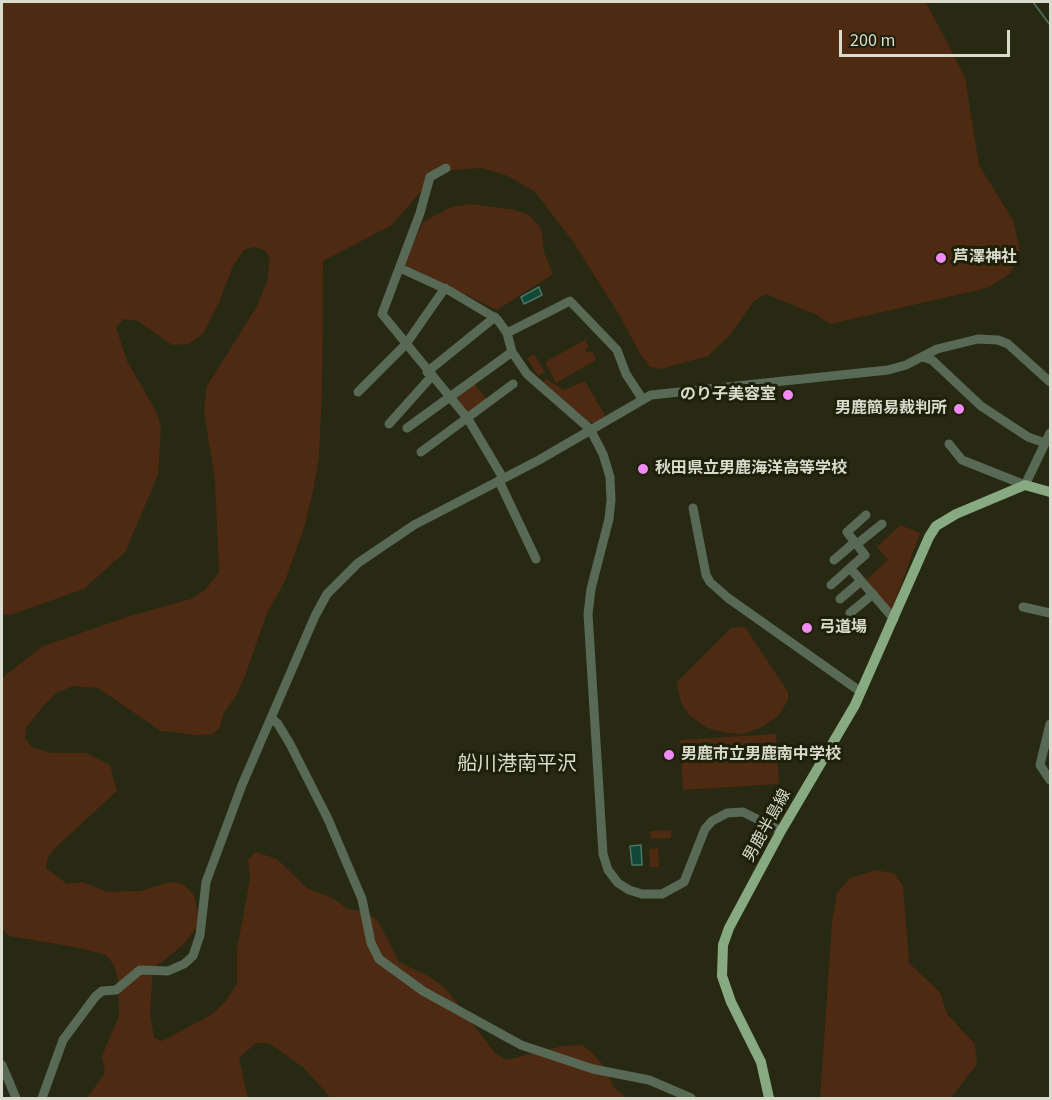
<!DOCTYPE html>
<html>
<head>
<meta charset="utf-8">
<style>
	body { margin:0 }
	#map { position:relative; width:1052px; height:1100px; overflow:hidden; background:#282912; font-family:"Source Sans 3",sans-serif }
	canvas { display:block }
	.frame { position:absolute; inset:0; border:3px solid #d9dbcd; pointer-events:none }
	.scale { position:absolute; left:839px; top:30px; width:171px; height:27px; box-sizing:border-box; border:3px solid #d9dbcd; border-top:0; padding-left:8px; font-size:18px; line-height:21px; white-space:nowrap; color:#d9dbcd; -webkit-text-stroke:4px #1e2009; paint-order:stroke }
</style>
</head>
<body>
<div id="map">
<canvas width="1052" height="1100"></canvas>
<div class="frame"></div>
<div class="scale">200 m</div>
</div>
<script>
const context = document.querySelector('canvas').getContext('2d');
context.lineJoin = 'round';
function fillPath(path, color) { context.fillStyle = color; context.fill(path, 'evenodd'); }
const shape = rows => new Path2D(rows.map(r => 'M' + r).join(''));
function strokePath(path, color, width, dash) { context.strokeStyle = color; context.lineWidth = width; context.lineCap = dash ? 'butt' : 'round'; context.setLineDash(dash || []); context.stroke(path); }
function drawText(font, color, halo, rows, align = 'center') {
  context.font = font + ' "Source Sans 3","Noto Sans JP",sans-serif'; context.lineWidth = 6; context.setLineDash([]); context.textBaseline = 'middle'; context.strokeStyle = halo; context.fillStyle = color; for (const [text, x, y, turn = 0] of rows) {
    context.save(); context.translate(x, y); context.rotate((+turn || 0) * Math.PI / 180); context.textAlign = isNaN(turn) ? turn : align; if (halo) context.strokeText(text, 0, 0); context.fillText(text, 0, 0); context.restore();
  }
}
fillPath(shape([
	[2,2,926,2,965,77,979,165,1014,222,1020,252,1010,274,987,288,830,324,817,315,766,294,754,301,730,335,708,356,661,369,650,367,640,354,620,316,572,240,535,192,508,176,482,168,454,170,435,175,392,225,323,261,322,387,319,457,313,491,304,528,285,581,267,613,245,676,236,696,223,714,220,728,213,734,198,735,161,731,98,688,73,686,58,692,44,705,26,728,25,738,31,747,52,753,86,753,110,765,117,791,56,847,48,857,46,868,67,884,83,882,107,892,140,891,169,882,183,884,194,895,198,914,196,928,184,944,153,969,150,1013,154,1038,162,1041,211,1015,224,1003,237,984,237,949,250,879,248,859,256,852,277,859,307,888,334,899,348,909,366,912,378,921,399,962,430,977,446,989,495,1053,506,1060,563,1046,582,1045,593,1053,606,1069,614,1088,627,1098,331,1098,304,1068,269,1043,256,1043,239,1058,248,1098,87,1098,105,1073,102,1056,119,1016,118,980,114,965,106,955,75,947,9,936,2,929,2,678,43,646,130,616,191,599,206,589,219,572,215,481,204,410,207,386,257,306,267,281,270,259,265,250,254,247,244,250,233,266,218,305,203,334,188,344,172,345,138,321,124,319,116,327,127,361,157,413,161,428,158,475,125,552,84,589,10,615,2,614],
	[471,204,515,210,529,215,541,228,544,252,553,274,497,310,404,264,423,222,451,207],
	[585,340,589,347,585,350,587,353,592,351,596,360,556,383,545,362],
	[534,354,545,372,538,376,527,358],
	[546,379,564,390,585,381,606,417,598,423,588,422,543,381],
	[473,382,487,400,467,416,451,397],
	[900,525,920,533,891,612,866,580,888,560,877,547],
	[745,627,788,692,788,700,779,715,764,726,744,734,727,733,707,728,690,716,681,703,677,682,731,628],
	[776,734,779,784,683,790,680,740],
	[671,830,671,838,651,839,650,831],
	[658,848,659,867,650,867,649,849],
	[876,870,895,874,903,886,909,963,940,992,947,1014,975,1044,977,1064,951,1098,820,1098,832,924,837,893,850,878]
]), '#4d2a11');
const water = shape([
	[539,287,542,295,524,304,521,297,539,287],
	[641,845,642,865,632,865,630,846,641,845]
]);
fillPath(water, '#114939');
strokePath(water, '#4d7565', 1.5);
strokePath(shape([
	[1033,2,1050,25]
]), '#4d7565', 1.5);
strokePath(shape([
	[446,168,430,177,420,213,382,314,468,419,503,478],
	[400,268,450,291,497,319,507,333,512,352,527,374,590,429,603,454,610,477,611,500,609,519,591,589,588,614,603,854,608,870,618,883,629,890,642,894,662,894,684,882,705,829,712,821,727,813,743,812,781,831],
	[507,333,570,301,617,350,626,374,643,400],
	[923,357,932,360,981,406,1028,437,1045,443],
	[427,372,495,317],
	[358,392,406,344,445,288],
	[389,424,431,377],
	[407,428,512,352],
	[949,444,962,460,1025,485,1050,433],
	[421,452,513,384],
	[499,481,536,559],
	[693,508,706,575,710,582,728,598,861,692],
	[866,515,847,532,865,555,850,568,894,619],
	[857,544,882,524],
	[834,560,855,542],
	[831,585,850,568],
	[840,599,861,581],
	[1023,607,1050,613],
	[850,613,873,594],
	[271,718,278,724,290,744,328,819,362,899,371,943,379,959,423,991,521,1045,593,1069,649,1080,691,1098],
	[1050,724,1040,765,1050,780],
	[2,1065,16,1098],
	[42,1098,63,1040,95,997,102,991,116,990,140,970,168,971,184,964,193,956,200,935,206,882,242,785,315,616,327,594,358,563,414,525,539,460,651,395,888,370,906,365,937,349,978,339,998,340,1008,344,1050,382]
]), '#586956', 9);
strokePath(shape([
	[769,1098,761,1062,731,1002,722,976,723,945,729,928,781,831,855,705,929,537,936,526,956,514,1025,485,1050,492]
]), '#88aa83', 10);
for (const [x, y, r, color] of [
	[941,258,6,"#f28af3"],
	[788,395,6,"#f28af3"],
	[959,409,6,"#f28af3"],
	[643,469,6,"#f28af3"],
	[807,628,6,"#f28af3"],
	[669,755,6,"#f28af3"]
]) { const dot = new Path2D(); dot.arc(x, y, r, 0, 2 * Math.PI); context.fillStyle = color; context.fill(dot); strokePath(dot, '#1e2009', 2); }
drawText('bold 16px', '#d9dbcd', '#1e2009', [
	["芦澤神社",953,258],
	["のり子美容室",776,395,"right"],
	["男鹿簡易裁判所",947,409,"right"],
	["秋田県立男鹿海洋高等学校",655,469],
	["弓道場",819,628],
	["男鹿市立男鹿南中学校",681,755]
], 'left');
drawText('16px', '#d9dbcd', '#1e2009', [
	["男鹿半島線",768,826,-61]
]);
drawText('20px', '#d9dbcd', '#1e2009', [
	["船川港南平沢",517,766]
]);
</script>
</body>
</html>
